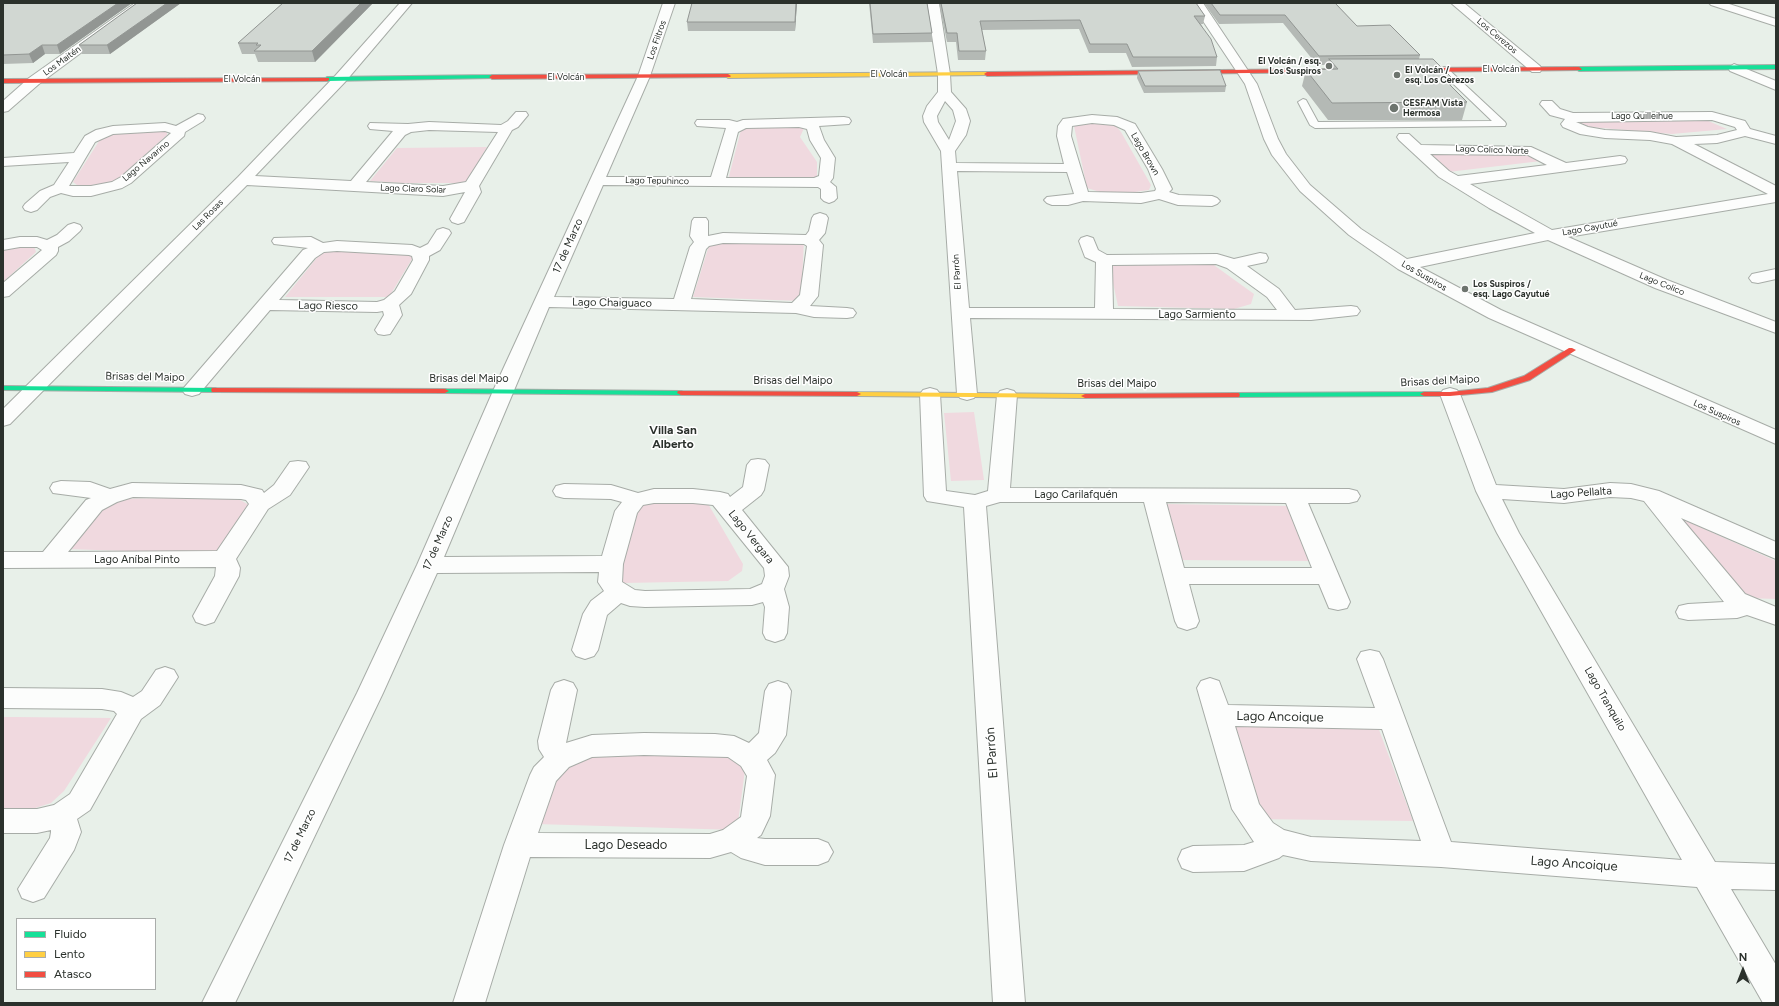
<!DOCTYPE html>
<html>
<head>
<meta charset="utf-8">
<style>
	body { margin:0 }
	#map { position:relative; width:1779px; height:1006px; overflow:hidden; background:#e8f0e9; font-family:Figtree,sans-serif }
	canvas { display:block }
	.frame { position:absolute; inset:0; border:4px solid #2b312c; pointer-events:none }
	.legend { position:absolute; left:16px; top:918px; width:140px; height:72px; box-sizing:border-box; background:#fff; border:1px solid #aaadab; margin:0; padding:5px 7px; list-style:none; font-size:12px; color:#2b312c }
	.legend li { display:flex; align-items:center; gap:8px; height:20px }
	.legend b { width:20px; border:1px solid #aaadab }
	.north { position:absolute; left:1723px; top:950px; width:40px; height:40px; -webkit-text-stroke:3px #fff; paint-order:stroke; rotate:0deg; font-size:11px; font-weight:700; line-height:16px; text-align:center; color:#2b312c }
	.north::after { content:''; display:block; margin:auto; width:14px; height:18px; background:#2b312c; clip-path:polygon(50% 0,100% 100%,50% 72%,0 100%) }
</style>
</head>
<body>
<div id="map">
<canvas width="1779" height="1006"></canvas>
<div class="frame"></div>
<ul class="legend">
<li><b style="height:5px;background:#16e098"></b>Fluido</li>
<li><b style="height:5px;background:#ffcf43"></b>Lento</li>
<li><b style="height:5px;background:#f24e42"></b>Atasco</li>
</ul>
<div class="north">N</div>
</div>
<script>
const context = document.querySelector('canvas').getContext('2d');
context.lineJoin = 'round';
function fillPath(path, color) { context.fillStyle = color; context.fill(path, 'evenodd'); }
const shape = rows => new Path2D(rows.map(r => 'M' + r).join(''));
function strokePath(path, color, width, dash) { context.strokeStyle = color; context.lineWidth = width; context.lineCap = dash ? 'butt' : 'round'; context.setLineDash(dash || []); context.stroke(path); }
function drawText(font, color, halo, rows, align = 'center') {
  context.font = font + ' Figtree,sans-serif'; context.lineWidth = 3; context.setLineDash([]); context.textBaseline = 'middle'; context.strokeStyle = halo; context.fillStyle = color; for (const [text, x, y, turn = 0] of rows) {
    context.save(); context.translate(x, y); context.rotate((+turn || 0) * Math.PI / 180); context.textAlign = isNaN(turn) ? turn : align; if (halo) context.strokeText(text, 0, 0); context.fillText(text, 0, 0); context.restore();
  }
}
fillPath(shape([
	[1706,120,1727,129,1672,134,1590,127,1581,125,1576,122],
	[1081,123,1115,125,1121,132,1151,185,1149,190,1135,192,1100,192,1087,188,1074,126],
	[742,126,805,126,800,137,817,162,817,181,728,180],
	[162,130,167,132,167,135,121,177,112,182,92,185,77,185,73,182,101,138,113,134],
	[487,147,468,180,461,183,403,183,370,181,397,148],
	[1425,153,1529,154,1541,161,1448,172],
	[711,239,804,240,801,301,693,297],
	[34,246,36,252,3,282,3,248],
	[334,249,409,252,412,256,412,259,389,297,285,297,320,254],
	[1211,263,1254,294,1251,304,1234,309,1118,306,1110,269,1114,264],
	[974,412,984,480,951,481,944,413],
	[235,497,249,505,215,554,67,549,108,499],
	[634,502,707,502,743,564,742,571,728,581,624,583,612,574],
	[1164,504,1292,506,1313,561,1178,560],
	[1682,519,1776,561,1776,599,1747,598],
	[3,717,16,717,111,718,64,791,51,803,26,811,3,810],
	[1227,725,1378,727,1413,821,1251,819],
	[559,750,726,755,745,770,737,830,536,824]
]), '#f0d9df');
const lane = shape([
	[1444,67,1447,68,1505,122,1506,124,1505,126,1315,128,1310,125,1298,102,1303,99,1306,100,1318,122,1492,121,1441,72,1439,70,1444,67]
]);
const street = shape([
	[135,3,148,3,39,84,8,111,3,112,3,101,29,78,135,3],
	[400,3,412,3,345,82,255,176,351,181,393,131,370,129,368,126,370,123,408,124,429,122,501,125,508,121,516,112,526,112,528,115,518,127,512,130,479,186,481,192,464,222,458,224,452,222,450,219,465,192,443,196,247,185,10,424,3,426,3,409,238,177,335,76,400,3],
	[429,130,498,132,466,182,443,186,366,182,405,135,411,132,429,130],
	[663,3,675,3,650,76,606,177,711,177,726,128,697,126,695,123,697,120,729,120,737,122,743,120,844,117,849,118,851,121,849,124,819,126,824,140,835,158,833,178,830,182,836,187,837,198,834,201,829,203,824,201,821,198,821,189,818,187,603,185,554,297,674,299,690,247,694,242,690,236,692,221,694,218,706,218,708,221,708,236,723,233,806,235,809,231,812,218,814,215,820,213,826,215,828,218,825,233,819,240,823,245,818,296,810,306,847,308,853,309,856,313,853,317,847,318,814,317,796,313,549,307,444,557,602,556,615,511,622,502,611,499,564,498,556,496,553,491,556,486,564,484,611,485,638,493,654,489,693,489,720,492,728,494,730,497,743,487,747,465,751,460,758,459,765,460,769,465,764,490,761,495,742,510,788,567,789,576,784,589,789,607,787,633,784,639,775,642,766,639,763,633,765,607,763,602,752,605,645,607,630,606,621,603,607,615,598,650,594,656,585,659,576,656,572,650,583,614,591,601,604,591,598,582,599,572,437,573,383,693,235,1003,202,1003,357,693,417,565,493,391,638,76,663,3],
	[799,127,807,129,810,140,821,158,819,176,814,178,726,178,738,132,746,128,799,127],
	[723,243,804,244,807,246,800,295,792,303,691,299,706,249,709,246,723,243],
	[654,503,693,503,713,505,764,568,765,576,762,584,750,589,645,591,635,590,622,582,623,564,637,513,643,505,654,503],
	[927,3,939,3,950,74,951,92,966,109,970,121,966,135,955,151,956,163,1064,164,1057,136,1058,126,1063,119,1092,115,1117,117,1135,124,1162,169,1172,189,1169,192,1179,195,1212,196,1217,198,1220,201,1217,204,1212,206,1178,205,1159,199,1141,203,1083,201,1068,205,1052,205,1047,203,1044,200,1047,197,1074,194,1067,172,957,171,969,308,1095,308,1096,262,1085,257,1079,241,1081,238,1087,236,1093,238,1098,250,1107,255,1217,254,1234,259,1260,253,1266,254,1268,258,1266,262,1247,266,1279,289,1295,310,1351,306,1357,307,1360,311,1357,315,1311,320,970,318,977,394,974,398,967,400,960,398,957,394,941,151,924,122,923,116,927,106,938,92,938,74,927,3],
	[945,101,953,110,956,121,949,140,938,122,937,116,945,101],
	[1092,123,1114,125,1125,130,1148,169,1156,189,1155,191,1141,193,1088,192,1071,136,1072,126,1092,123],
	[1216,264,1227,268,1267,297,1277,310,1113,309,1112,265,1216,264],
	[1191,3,1203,3,1257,84,1278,139,1286,154,1310,185,1361,229,1407,259,1535,233,1489,208,1439,177,1399,140,1397,137,1399,134,1409,134,1421,145,1531,147,1566,163,1620,156,1625,157,1627,160,1625,163,1620,164,1470,184,1552,230,1768,194,1672,144,1650,140,1605,138,1580,134,1563,127,1561,124,1565,119,1550,115,1540,104,1542,101,1552,101,1560,109,1573,113,1712,112,1745,121,1750,129,1776,136,1776,144,1745,136,1717,143,1694,144,1776,186,1776,202,1568,237,1667,280,1776,322,1776,333,1655,288,1548,240,1420,267,1501,310,1776,430,1776,444,1489,318,1398,269,1349,235,1300,191,1272,155,1264,139,1245,84,1191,3],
	[1712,120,1735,127,1737,130,1717,135,1676,137,1650,132,1605,130,1588,127,1576,122,1712,120],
	[1430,154,1528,155,1547,165,1458,176,1449,171,1430,154],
	[1451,3,1464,3,1540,66,1542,69,1540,72,1532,72,1451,3],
	[1709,3,1726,3,1776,19,1776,26,1711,5,1709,3],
	[1734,64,1776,81,1776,90,1730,71,1728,68,1734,64],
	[198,114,203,115,205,118,203,121,185,132,184,136,131,183,122,188,91,196,73,196,61,193,50,197,37,210,31,212,25,210,23,207,25,204,40,191,54,185,69,162,3,166,3,158,74,153,85,136,96,130,113,126,165,123,176,126,198,114],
	[165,131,171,133,121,177,112,182,91,186,69,186,95,142,113,134,165,131],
	[74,223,80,225,82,228,80,231,69,241,58,247,58,251,56,255,9,296,3,297,3,283,42,250,37,247,20,247,3,250,3,240,20,237,37,237,47,240,57,235,68,225,74,223],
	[443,228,449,230,451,233,440,250,429,256,429,260,411,294,399,305,402,315,390,334,384,335,378,334,375,330,384,315,383,311,377,312,270,310,199,394,192,396,185,394,182,390,303,250,308,248,274,244,272,241,274,238,311,237,323,243,337,241,412,245,420,248,428,244,437,230,443,228],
	[337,251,409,255,412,256,413,260,395,291,384,300,377,302,279,300,315,258,324,252,337,251],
	[1776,269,1776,279,1758,283,1752,282,1749,278,1752,274,1776,269],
	[930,388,937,390,940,394,946,491,975,495,988,491,997,395,1000,391,1007,389,1014,391,1017,395,1010,488,1349,489,1357,491,1360,496,1357,501,1349,503,1308,503,1350,602,1347,608,1338,610,1329,608,1319,584,1189,584,1199,621,1196,627,1187,630,1178,627,1175,621,1144,502,1000,502,986,506,1025,1003,993,1003,964,507,927,501,924,496,920,394,923,390,930,388],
	[1166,502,1286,503,1312,568,1184,568,1166,502],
	[1450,388,1457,390,1460,394,1496,485,1564,489,1610,483,1631,484,1659,491,1776,542,1776,559,1681,518,1745,594,1776,607,1776,625,1747,615,1737,618,1688,620,1679,618,1676,612,1679,606,1688,604,1724,602,1644,501,1631,498,1610,497,1564,503,1502,499,1519,533,1715,862,1776,864,1776,890,1731,889,1776,965,1776,1003,1763,1003,1697,887,1441,867,1311,861,1283,855,1279,858,1244,871,1193,872,1182,868,1178,859,1182,850,1193,846,1244,845,1254,842,1232,809,1197,688,1201,681,1210,678,1219,681,1228,705,1375,708,1357,659,1361,652,1370,650,1379,652,1383,659,1451,842,1682,860,1497,533,1476,491,1440,394,1443,390,1450,388],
	[1235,726,1382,729,1421,841,1311,837,1284,830,1273,823,1259,804,1235,726],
	[298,461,306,462,309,467,290,495,268,509,236,559,240,568,239,576,214,622,205,625,196,622,193,616,215,576,216,567,3,568,3,552,43,552,86,500,91,498,53,493,50,488,53,483,61,481,90,482,110,489,132,483,241,485,262,490,264,493,274,485,290,462,298,461],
	[133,497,241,499,246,500,249,504,217,551,68,552,102,510,117,502,133,497],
	[165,667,174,670,178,677,160,705,141,719,90,810,77,819,81,832,74,850,44,898,33,902,22,898,18,889,50,838,51,832,51,830,37,833,3,833,3,809,37,809,54,805,70,794,117,714,114,711,102,709,3,708,3,688,102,689,121,692,133,697,142,691,156,670,165,667],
	[564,680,573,683,577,690,566,743,592,735,644,733,715,734,734,736,749,743,759,733,765,691,769,684,778,681,787,684,791,691,786,735,775,753,767,760,775,775,770,816,761,835,757,838,765,839,818,839,828,843,833,852,828,861,818,865,765,865,741,858,731,852,710,858,530,857,485,1003,453,1003,504,845,530,775,534,767,544,757,539,749,538,741,551,690,555,683,564,680],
	[644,755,728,757,741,766,747,776,741,817,723,830,710,834,538,833,556,781,569,767,592,757,644,755]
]);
const fast = shape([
	[1776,65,1776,69,1579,71,1576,69,1579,67,1776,65],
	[492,75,494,76,494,78,327,81,324,79,327,77,492,75],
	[3,386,215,388,219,390,215,392,3,390,3,386],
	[442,389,681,391,685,393,681,395,445,393,442,393,441,391,442,389],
	[1424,392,1428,394,1427,396,1236,397,1232,395,1236,393,1424,392]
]);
const slow = shape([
	[987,72,990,74,989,75,728,78,725,76,728,74,987,72],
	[854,392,1085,394,1089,396,1085,398,857,396,854,396,853,394,854,392]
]);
const jam = shape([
	[1579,67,1582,69,1581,70,1414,72,1411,70,1414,68,1579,67],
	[1336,69,1339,71,1338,72,987,76,984,74,987,72,1336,69],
	[728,74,731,76,730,77,492,79,489,77,492,75,728,74],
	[329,78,329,80,327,81,3,83,3,79,329,78],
	[1569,348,1572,348,1576,350,1530,380,1492,392,1450,396,1424,396,1420,394,1424,392,1450,392,1488,388,1524,376,1569,348],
	[212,388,445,389,449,391,445,393,215,392,212,392,211,390,212,388],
	[678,391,857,392,861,394,857,396,681,395,677,393,678,391],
	[1236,393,1239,393,1240,395,1239,397,1085,398,1081,396,1085,394,1236,393]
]);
strokePath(lane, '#a7aca7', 2);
strokePath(street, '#a7aca7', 2);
strokePath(fast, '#a7aca7', 2);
strokePath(slow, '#a7aca7', 2);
strokePath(jam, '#a7aca7', 2);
fillPath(lane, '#fcfdfc');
fillPath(street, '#fcfdfc');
fillPath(fast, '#16e098');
fillPath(slow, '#ffcf43');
fillPath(jam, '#f24e42');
fillPath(shape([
	[3,3,132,3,60,54,45,54,33,63,3,64],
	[137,3,181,3,110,54,82,54,79,45],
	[283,3,373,3,315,62,258,62,255,54,242,54,238,43],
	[797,3,795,31,688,31,687,22],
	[869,3,927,3,932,33,932,42,873,43],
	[939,3,1196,3,1205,16,1203,24,1201,24,1217,57,1216,66,1132,67,1126,53,1089,53,1079,29,982,30,986,51,985,60,958,60,956,42,947,42],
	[1204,3,1335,3,1357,26,1420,55,1419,59,1453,79,1451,86,1467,102,1462,120,1328,120,1302,86,1306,70,1327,69,1328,65,1317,65,1283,23,1219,24],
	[1138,71,1226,86,1225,92,1144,93,1137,78]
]), '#b4b9b5');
fillPath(shape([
	[118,3,132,3,60,54,57,45],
	[167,3,181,3,110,54,107,45],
	[361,3,373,3,315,62,312,51],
	[796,3,797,3,795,31,795,22],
	[42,45,45,54,33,63,29,54]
]), '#929693');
const building = shape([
	[3,3,118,3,57,45,42,45,29,54,3,55,3,3],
	[137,3,167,3,107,45,79,45,137,3],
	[283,3,361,3,312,51,254,51,261,45,256,45,258,43,238,43,283,3],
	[692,3,796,3,795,22,687,22,692,3],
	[870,3,927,3,932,33,873,34,870,3],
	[941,3,1196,3,1205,16,1194,16,1211,39,1217,57,1133,57,1127,44,1090,44,1080,20,980,21,986,51,959,51,957,33,947,33,941,3],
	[1211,3,1335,3,1357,26,1390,25,1420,55,1319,56,1285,15,1220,15,1211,3],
	[1329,59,1433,59,1453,79,1444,79,1467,102,1332,103,1306,70,1338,69,1329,59],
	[1220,70,1226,86,1145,86,1138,71,1220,70]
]);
fillPath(building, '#d1d7d2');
strokePath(building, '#929693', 1);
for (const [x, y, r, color] of [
	[1329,66,4,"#6d746e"],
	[1397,75,4,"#6d746e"],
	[1394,108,5,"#6d746e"],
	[1465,289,4,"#6d746e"]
]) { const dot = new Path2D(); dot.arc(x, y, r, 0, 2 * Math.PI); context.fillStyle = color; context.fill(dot); strokePath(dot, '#fff', 1.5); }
drawText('9px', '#2b312c', '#fff', [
	["Los Cerezos",1497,36,40],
	["Los Filtros",657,40,-71],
	["Los Maitén",62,61,-36],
	["El Volcán",1501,69],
	["El Volcán",889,74],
	["El Volcán",566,77],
	["El Volcán",242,79],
	["Lago Quilleihue",1642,116],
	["Lago Colico Norte",1492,150,2],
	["Lago Brown",1145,154,60],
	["Lago Navarino",146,161,-40],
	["Lago Tepuhinco",657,181,1],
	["Lago Claro Solar",413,189,2],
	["Las Rosas",208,215,-45],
	["Lago Cayutué",1590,228,-10],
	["El Parrón",957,272,-94],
	["Los Suspiros",1424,276,30],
	["Lago Colico",1662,284,22],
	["Los Suspiros",1717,413,24]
]);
drawText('bold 9px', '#2b312c', '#fff', [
	["El Volcán / esq.",1321,61,"right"],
	["Los Suspiros",1321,71,"right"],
	["El Volcán /",1405,70],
	["esq. Los Cerezos",1405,80],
	["CESFAM Vista",1403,103],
	["Hermosa",1403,113],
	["Los Suspiros /",1473,284],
	["esq. Lago Cayutué",1473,294]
], 'left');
drawText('11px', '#2b312c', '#fff', [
	["17 de Marzo",568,246,-66],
	["Lago Chaiguaco",612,303,1],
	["Lago Riesco",328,306,1],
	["Lago Sarmiento",1197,315],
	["Brisas del Maipo",145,377,1],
	["Brisas del Maipo",469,379],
	["Brisas del Maipo",793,381],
	["Brisas del Maipo",1440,381,-3],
	["Brisas del Maipo",1117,384],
	["Lago Pellalta",1581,493,-4],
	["Lago Carilafquén",1076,495],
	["Lago Vergara",751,537,51],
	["17 de Marzo",438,543,-66],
	["Lago Aníbal Pinto",137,560],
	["Lago Tranquilo",1605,699,60],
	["17 de Marzo",300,836,-64]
]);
drawText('bold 12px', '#2b312c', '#fff', [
	["Villa San",673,430],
	["Alberto",673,444]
]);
drawText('13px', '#2b312c', '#fff', [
	["Lago Ancoique",1280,717,1],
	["El Parrón",992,753,-94],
	["Lago Deseado",626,845],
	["Lago Ancoique",1574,864,4]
]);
</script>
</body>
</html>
